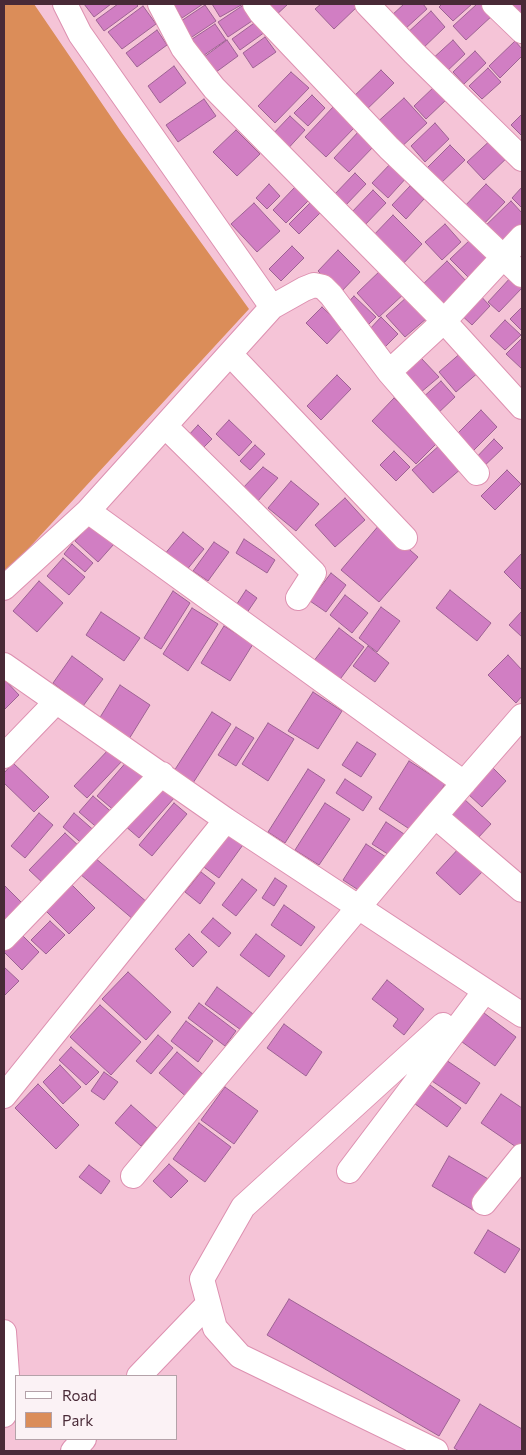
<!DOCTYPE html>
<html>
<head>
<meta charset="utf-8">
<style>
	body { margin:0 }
	#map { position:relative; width:526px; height:1455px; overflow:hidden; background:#f5c4d7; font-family:Commissioner,sans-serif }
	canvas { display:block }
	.frame { position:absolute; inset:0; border:5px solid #492a37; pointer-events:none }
	.legend { position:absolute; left:15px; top:1375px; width:162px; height:65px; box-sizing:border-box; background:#fbf2f5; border:1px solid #b4a2a9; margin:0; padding:6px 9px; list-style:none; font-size:15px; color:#492a37 }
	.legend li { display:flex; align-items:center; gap:10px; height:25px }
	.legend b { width:25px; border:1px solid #b4a2a9 }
</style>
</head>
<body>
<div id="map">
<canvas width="526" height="1455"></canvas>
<div class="frame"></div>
<ul class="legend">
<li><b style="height:6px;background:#fff"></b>Road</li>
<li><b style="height:14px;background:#db8d59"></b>Park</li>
</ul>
</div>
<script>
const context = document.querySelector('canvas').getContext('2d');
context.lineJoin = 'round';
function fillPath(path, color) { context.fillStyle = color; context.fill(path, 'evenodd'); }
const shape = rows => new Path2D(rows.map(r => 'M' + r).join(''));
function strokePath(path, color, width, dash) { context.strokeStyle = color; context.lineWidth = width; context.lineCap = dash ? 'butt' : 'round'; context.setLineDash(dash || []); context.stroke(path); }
fillPath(shape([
	[4,4,34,4,122,133,249,309,4,575]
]), '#db8d59');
const building = shape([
	[84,4,111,4,94,17,84,4],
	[118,4,136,4,138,6,104,31,96,20,118,4],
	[173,4,203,4,182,18,173,4],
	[212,4,243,4,220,17,212,4],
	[245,4,255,19,228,37,218,22,245,4],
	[260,4,288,4,273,18,260,4],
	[321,4,358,4,359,5,334,29,315,9,321,4],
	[404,4,423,4,427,9,404,30,391,16,404,4],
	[442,4,472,4,453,21,439,7,442,4],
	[477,4,485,4,494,14,466,40,453,26,477,4],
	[501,4,522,4,522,23,501,4],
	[205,5,216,21,186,41,175,25,205,5],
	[143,6,156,24,122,49,108,32,143,6],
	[431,11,445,27,420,51,405,35,431,11],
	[257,21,265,32,240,50,232,39,257,21],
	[215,24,226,40,200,58,189,41,215,24],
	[157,30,167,45,137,67,126,53,157,30],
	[265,37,276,52,253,68,243,53,265,37],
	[227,40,238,56,212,75,200,60,227,40],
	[453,40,465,54,443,75,430,61,453,40],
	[515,41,522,49,522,56,500,78,489,66,515,41],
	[475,51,486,63,464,84,453,72,475,51],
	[174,66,186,83,160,103,148,86,174,66],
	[488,68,501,82,482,99,469,86,488,68],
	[381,70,394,83,361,115,348,102,381,70],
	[291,72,309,88,275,123,258,106,291,72],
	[435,86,447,99,426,119,414,106,435,86],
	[312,95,325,108,308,126,294,113,312,95],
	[404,98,427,123,397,151,373,126,404,98],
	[204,99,216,116,178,142,166,125,204,99],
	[334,106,355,127,326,157,305,137,334,106],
	[522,114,522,136,511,125,522,114],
	[290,116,305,130,284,153,269,138,290,116],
	[435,123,449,139,425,162,411,146,435,123],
	[236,130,260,154,237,176,213,152,236,130],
	[360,130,375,145,349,172,334,158,360,130],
	[495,136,512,153,484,180,467,162,495,136],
	[450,145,465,160,439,185,425,170,450,145],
	[393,161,408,176,388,198,372,183,393,161],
	[355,173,366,184,344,207,333,196,355,173],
	[269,184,280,196,267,209,256,198,269,184],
	[486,184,505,202,479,229,460,211,486,184],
	[410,186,424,199,406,219,392,205,410,186],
	[295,187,308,201,286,223,273,210,295,187],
	[522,187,522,208,512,198,522,187],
	[373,190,386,203,363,227,350,214,373,190],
	[511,201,522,213,522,228,500,248,482,229,511,201],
	[254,203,280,231,257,252,231,224,254,203],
	[310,203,320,213,299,234,289,224,310,203],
	[393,215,422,244,398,269,369,240,393,215],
	[445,224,461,242,442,260,425,242,445,224],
	[471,239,490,258,469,278,450,259,471,239],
	[292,246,304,258,281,281,269,269,292,246],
	[338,250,360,272,340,293,318,271,338,250],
	[447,261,468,283,439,311,418,289,447,261],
	[383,268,406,292,379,317,357,293,383,268],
	[512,276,522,285,522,288,499,312,488,302,512,276],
	[476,291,490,306,472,325,457,311,476,291],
	[354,296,376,317,364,329,343,308,354,296],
	[408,296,427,318,405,337,386,316,408,296],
	[322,307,343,327,327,344,306,323,322,307],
	[522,307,522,331,510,319,522,307],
	[381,317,398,334,385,347,368,331,381,317],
	[505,320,521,335,505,350,490,336,505,320],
	[522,338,522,369,506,354,522,338],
	[463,351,480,371,456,392,439,372,463,351],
	[421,358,439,377,414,398,397,379,421,358],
	[337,375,351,389,321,420,307,406,337,375],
	[441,381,455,397,435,416,420,400,441,381],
	[394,398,438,442,416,464,372,421,394,398],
	[481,410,497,427,472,452,456,435,481,410],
	[229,420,252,442,239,456,216,434,229,420],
	[198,425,212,439,199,452,186,438,198,425],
	[494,439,503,448,478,472,470,464,494,439],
	[441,444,462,468,433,493,412,470,441,444],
	[255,445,265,454,250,470,240,461,255,445],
	[394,451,410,467,396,481,380,465,394,451],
	[263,467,278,478,257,502,241,490,263,467],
	[507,470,521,484,495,510,481,496,507,470],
	[291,481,319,504,296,531,268,508,291,481],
	[345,498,365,520,335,547,315,525,345,498],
	[90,524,114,544,98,562,75,541,90,524],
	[380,524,418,557,379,602,341,570,380,524],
	[183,532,204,549,185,572,164,555,183,532],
	[244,539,275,560,267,573,236,553,244,539],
	[214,542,229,552,208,581,193,571,214,542],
	[72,544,93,563,85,572,64,554,72,544],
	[522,553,522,590,504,572,522,553],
	[63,558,85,577,69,595,47,576,63,558],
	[331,573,346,585,326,612,310,601,331,573],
	[39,581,63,603,37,632,13,611,39,581],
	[246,590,257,598,242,620,231,613,246,590],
	[450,590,491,623,477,641,436,608,450,590],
	[173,591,190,603,161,649,144,638,173,591],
	[345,595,368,613,352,633,330,615,345,595],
	[381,607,400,621,377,652,359,638,381,607],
	[192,608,218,624,188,671,163,654,192,608],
	[522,611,522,637,509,625,522,611],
	[101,612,140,638,124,661,86,635,101,612],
	[224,626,253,644,230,681,201,663,224,626],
	[339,628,364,647,338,682,313,662,339,628],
	[368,646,389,663,375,682,353,666,368,646],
	[508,655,522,670,522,696,516,703,488,675,508,655],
	[72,656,103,679,83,706,53,683,72,656],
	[4,679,19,695,4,710,4,679],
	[120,685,150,705,129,739,99,719,120,685],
	[313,692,342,711,318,749,288,731,313,692],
	[212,712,231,724,193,783,174,771,212,712],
	[268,723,294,739,268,781,242,764,268,723],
	[236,727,254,738,236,766,218,755,236,727],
	[357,742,376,754,361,777,342,765,357,742],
	[111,747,124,759,87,798,74,786,111,747],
	[128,760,146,777,116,812,97,796,128,760],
	[409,761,445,784,414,832,379,809,409,761],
	[13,763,49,797,34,812,4,783,4,773,13,763],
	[492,767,506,781,482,807,468,794,492,767],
	[308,769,325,780,285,843,268,832,308,769],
	[345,779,372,797,363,811,336,793,345,779],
	[160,784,175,797,139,838,124,825,160,784],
	[93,796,115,815,101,831,79,812,93,796],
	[463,798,491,824,477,839,449,813,463,798],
	[174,803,187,814,152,856,139,845,174,803],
	[325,803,350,819,319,865,295,850,325,803],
	[39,813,53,825,25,858,11,846,39,813],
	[74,813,97,833,86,847,63,827,74,813],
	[386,822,407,836,394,858,372,844,386,822],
	[227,829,245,842,219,878,201,865,227,829],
	[65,833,81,848,45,885,29,870,65,833],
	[366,844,386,857,363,893,343,880,366,844],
	[460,847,484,870,460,895,436,873,460,847],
	[94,857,148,903,134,920,80,874,94,857],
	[201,872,215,883,200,904,185,892,201,872],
	[275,878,287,886,274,906,262,898,275,878],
	[242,879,257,890,236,916,222,905,242,879],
	[68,881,95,908,69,934,42,907,68,881],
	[4,885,26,907,4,931,4,885],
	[284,905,315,927,301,946,271,925,284,905],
	[213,918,231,933,219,947,201,932,213,918],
	[50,921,65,935,46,954,31,940,50,921],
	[18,931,39,952,22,970,4,952,4,946,18,931],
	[189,934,207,952,193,967,175,949,189,934],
	[256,934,285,956,269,977,240,955,256,934],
	[4,967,19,981,4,996,4,967],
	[128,972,171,1012,146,1040,102,999,128,972],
	[387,980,424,1009,404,1035,393,1026,398,1019,372,999,387,980],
	[217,987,253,1014,241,1030,205,1004,217,987],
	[199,1003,236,1031,225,1046,188,1018,199,1003],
	[100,1005,141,1042,111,1075,70,1037,100,1005],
	[480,1010,516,1037,495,1066,458,1039,480,1010],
	[186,1021,213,1041,198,1062,171,1041,186,1021],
	[284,1024,322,1052,306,1076,267,1048,284,1024],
	[158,1035,173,1048,151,1074,136,1061,158,1035],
	[71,1047,99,1072,86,1085,59,1060,71,1047],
	[177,1052,207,1078,189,1099,159,1073,177,1052],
	[440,1056,480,1083,466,1104,426,1077,440,1056],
	[60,1065,81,1087,63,1104,43,1082,60,1065],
	[104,1072,118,1082,104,1100,91,1091,104,1072],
	[426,1082,461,1108,447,1127,411,1101,426,1082],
	[38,1084,79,1125,56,1149,15,1108,38,1084],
	[225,1087,258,1111,234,1144,201,1120,225,1087],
	[501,1094,522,1108,522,1151,481,1123,501,1094],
	[131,1105,157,1128,141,1146,115,1123,131,1105],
	[199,1123,231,1147,205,1182,173,1159,199,1123],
	[449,1156,495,1183,478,1213,432,1186,449,1156],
	[169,1164,188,1181,171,1198,153,1181,169,1164],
	[89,1165,110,1181,101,1194,79,1177,89,1165],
	[488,1230,520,1249,505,1273,474,1253,488,1230],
	[289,1299,460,1400,439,1436,267,1335,289,1299],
	[480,1404,522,1429,522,1451,459,1451,454,1448,480,1404]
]);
fillPath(building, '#d17ec3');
strokePath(building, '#9d6293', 1);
const minor = shape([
	[160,4,183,48,214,88,444,321,522,407],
	[255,4,261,13,389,148,522,275],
	[367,4,414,53,522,159],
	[494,4,522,31],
	[272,307,304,289,314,285,323,287,331,295,389,372,477,473],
	[230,354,405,538],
	[389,372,444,321,522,237],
	[165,426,314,573,298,598],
	[88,511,464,783],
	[4,588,88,511,272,307,80,34,65,4],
	[4,665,226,820,522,1015],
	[4,756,56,702],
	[435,816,522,890],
	[4,938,162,774],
	[4,1096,226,820],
	[349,1171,485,991],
	[133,1176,435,816,522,716],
	[484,1203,522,1156],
	[4,1332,8,1389,4,1415],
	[139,1376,208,1304],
	[73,1451,84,1439],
	[436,1451,240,1356,215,1328,202,1279,243,1207,443,1025]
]);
strokePath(minor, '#dd90b0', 26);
strokePath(minor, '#fff', 24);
</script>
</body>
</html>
